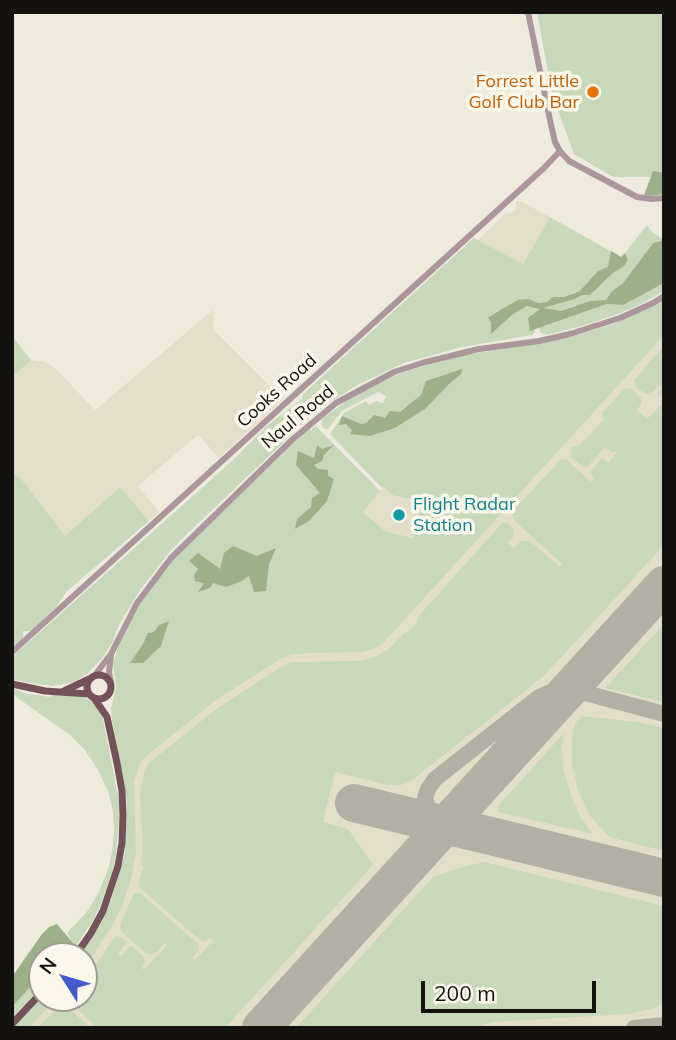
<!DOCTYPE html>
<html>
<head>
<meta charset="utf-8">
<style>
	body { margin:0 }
	#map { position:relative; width:676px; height:1040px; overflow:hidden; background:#eeebde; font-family:Mulish,sans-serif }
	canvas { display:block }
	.frame { position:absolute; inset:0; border:14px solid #13120e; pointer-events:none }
	.north { position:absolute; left:28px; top:942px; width:70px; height:70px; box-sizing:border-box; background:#fbf8eb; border:2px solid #9e9c93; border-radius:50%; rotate:307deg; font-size:19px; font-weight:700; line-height:28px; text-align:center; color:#13120e }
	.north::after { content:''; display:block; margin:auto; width:24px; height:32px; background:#435acd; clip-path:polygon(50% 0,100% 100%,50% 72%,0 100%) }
	.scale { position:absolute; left:421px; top:981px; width:175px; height:32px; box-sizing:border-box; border:4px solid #13120e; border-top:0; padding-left:9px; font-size:21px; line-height:24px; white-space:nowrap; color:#13120e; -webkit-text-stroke:5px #fbf8eb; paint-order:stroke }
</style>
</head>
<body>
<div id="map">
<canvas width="676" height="1040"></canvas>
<div class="frame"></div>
<div class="north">N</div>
<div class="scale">200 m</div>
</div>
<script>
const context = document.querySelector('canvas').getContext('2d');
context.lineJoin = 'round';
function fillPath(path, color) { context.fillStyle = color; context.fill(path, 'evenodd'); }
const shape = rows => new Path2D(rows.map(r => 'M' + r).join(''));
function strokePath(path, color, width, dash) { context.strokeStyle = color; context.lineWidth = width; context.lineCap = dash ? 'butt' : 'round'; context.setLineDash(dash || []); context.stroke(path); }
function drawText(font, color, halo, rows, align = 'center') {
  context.font = font + ' Mulish,sans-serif'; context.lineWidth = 7; context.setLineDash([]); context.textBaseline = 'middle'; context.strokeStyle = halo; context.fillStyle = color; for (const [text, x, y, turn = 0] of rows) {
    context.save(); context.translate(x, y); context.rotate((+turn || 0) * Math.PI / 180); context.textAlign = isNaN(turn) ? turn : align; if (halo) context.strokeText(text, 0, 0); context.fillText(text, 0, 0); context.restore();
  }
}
fillPath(shape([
	[518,200,550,217,523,264,478,240,506,213,511,213,516,209,516,202],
	[213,310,214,330,283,399,219,458,198,435,138,486,159,512,149,521,120,487,65,536,23,481,12,472,12,377,31,360,45,362,55,368,95,410],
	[664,326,664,1028,22,1028,50,998,84,998,84,960,89,954,131,858,131,759,316,630],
	[383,487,392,495,422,502,413,538,385,531,363,512]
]), '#e3deca');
fillPath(shape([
	[537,12,664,12,664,177,613,177,574,154,552,94],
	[550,217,621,257,582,290,548,303,515,303,492,333,512,315,527,306,541,308,575,299,582,295,590,295,613,273,624,265,628,260,625,253,647,225,652,232,664,240,653,243,623,283,612,291,606,300,590,301,561,311,541,309,531,331,534,329,535,332,532,335,462,347,404,363,359,384,329,403,307,420,186,535,167,555,140,590,120,623,112,643,103,657,87,674,74,682,52,686,29,683,12,679,12,657,231,462,269,424,302,399,303,395,315,383,474,238,523,264],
	[664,283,664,291,637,306,618,314,585,325,547,335,541,333,539,328,607,304,623,305],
	[664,299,664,335,383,643,373,649,361,652,306,653,290,655,282,658,216,700,146,756,140,763,134,781,136,854,131,879,122,906,112,926,84,968,84,956,79,956,100,925,111,901,125,853,127,801,112,720,111,709,116,687,113,663,120,642,136,609,170,562,299,438,309,429,311,430,316,426,380,491,363,512,385,531,413,538,422,502,392,495,383,487,382,488,330,434,344,413,366,401,369,405,376,401,383,403,386,396,378,392,342,411,328,429,325,429,321,424,323,418,352,397,391,377,414,369,466,355,574,336,614,324,646,309],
	[12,336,31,360,12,377],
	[664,346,664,398,658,393,662,388,659,385,652,392,646,394,637,388,634,380],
	[625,388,632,389,641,398,641,404,637,410,647,419,664,402,664,545,544,676,412,780,401,785,388,785,335,772,323,822,348,829,373,865,225,1028,97,1028,72,1004,69,998,84,998,84,980,97,963,115,936,120,937,127,942,118,954,121,956,130,946,133,947,144,957,145,963,142,968,144,970,167,945,165,943,157,952,150,954,146,953,122,932,120,925,134,893,140,893,199,945,199,950,192,958,194,961,213,941,210,938,204,942,201,941,138,886,143,867,141,865,143,849,140,796,144,773,149,763,215,710,279,668,291,662,356,661,368,659,379,655,390,648,404,633,408,632,418,621,418,617,502,523,507,523,514,529,513,537,508,543,514,548,522,541,530,541,560,567,562,564,515,521,512,512,560,460,566,459,591,482,594,479,590,474,592,469,602,458,608,463,617,452,615,451,613,453,605,447,588,466,583,467,571,457,570,449,572,447,579,446,603,421,602,413],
	[12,472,23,481,65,536,120,487,149,521,67,591,57,606,31,631,23,631,23,638,12,647],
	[664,624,664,702,605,688],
	[12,688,24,693,50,697,53,694,79,695,95,703,103,719,119,802,119,819,116,854,112,872,99,908,90,925,69,956,58,956,73,943,67,933,86,913,98,894,109,866,112,852,114,830,113,812,108,791,97,768,84,749,70,735,12,694],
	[581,716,637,722,664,728,664,851,609,837,589,814,578,790,572,764,572,741,575,724],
	[564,733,562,747,563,769,571,795,581,818,593,834,498,812,499,805],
	[484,862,664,906,664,1003,655,1008,628,1014,492,1022,472,1028,296,1028,433,877,459,868],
	[42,974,42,986,12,1018,12,1007],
	[42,996,42,998,56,998,29,1028,13,1028],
	[60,1005,67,1006,90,1028,38,1028]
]), '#c8d8bb');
fillPath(shape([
	[653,171,664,173,664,194,651,196,644,195],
	[664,240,664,283,640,296,623,305,607,304,530,331,528,318,540,309,527,306,512,315,491,334,491,322,488,318,502,309,518,300,528,299,538,303,547,302,553,297,564,297,580,291,598,271,608,267,611,251,621,257,625,253,628,260,624,266,613,273,590,295,582,295,575,299,543,308,561,311,590,301,606,300,612,291,623,283,653,243],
	[462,369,461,374,449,384,425,409,395,428,370,436,350,434,352,430,346,424,339,425,342,416,361,424,366,423,374,415,385,418,390,411,400,412,421,395,426,381],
	[317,445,322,449,334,445,324,455,322,461,314,465,318,469,328,470,328,476,334,479,327,501,309,521,295,529,297,519,311,507,312,498,320,493,296,465,298,451,314,458],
	[233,546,257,556,276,548,269,564,266,591,254,592,249,576,242,581,226,587,213,583,210,588,198,592,204,583,195,581,194,575,198,569,189,561,198,553,220,569,224,553],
	[169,621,161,646,143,663,130,663,143,644,148,633,154,632,159,625],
	[57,924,73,943,58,956,42,956,42,974,12,1007,12,977,42,934,49,927]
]), '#9cb18a');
strokePath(shape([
	[441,824,430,814,425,798,428,789,435,779,539,697,555,690,578,691,664,714],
	[634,1028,664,1025]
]), '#b2b0a5', 16);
strokePath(shape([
	[354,803,664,878],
	[261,1028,664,585]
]), '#b2b0a5', 38);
strokePath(shape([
	[528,12,551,125,555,142,560,151,569,161,637,197,651,199,664,198],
	[12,652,544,168,560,151],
	[111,656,109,672,111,684],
	[95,675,111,654,137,603,171,558,293,439,336,403,394,372,422,363,479,349,539,341,570,334,620,318,653,303,664,296]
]), '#ac969b', 6);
strokePath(shape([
	'87 687a12 12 0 1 1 24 0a12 12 0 1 1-24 0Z',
	[12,684,45,691,89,694],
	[64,691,89,679],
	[75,956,91,933,103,911,118,866,122,843,123,815,122,791,117,763,107,717,94,698],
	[12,1024,42,992]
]), '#755159', 7);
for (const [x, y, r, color] of [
	[593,92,7,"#e8710a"],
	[399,515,7,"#0f9aa8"]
]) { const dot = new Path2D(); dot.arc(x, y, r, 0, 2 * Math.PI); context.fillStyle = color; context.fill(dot); strokePath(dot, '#fbf8eb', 2.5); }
drawText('18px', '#c56008', '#fbf8eb', [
	["Forrest Little",579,82],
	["Golf Club Bar",579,103]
], 'right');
drawText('18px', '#13120e', '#fbf8eb', [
	["Cooks Road",277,391,-42],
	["Naul Road",298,417,-40]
]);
drawText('18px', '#0d838f', '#fbf8eb', [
	["Flight Radar",413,505],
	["Station",413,526]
], 'left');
</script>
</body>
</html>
